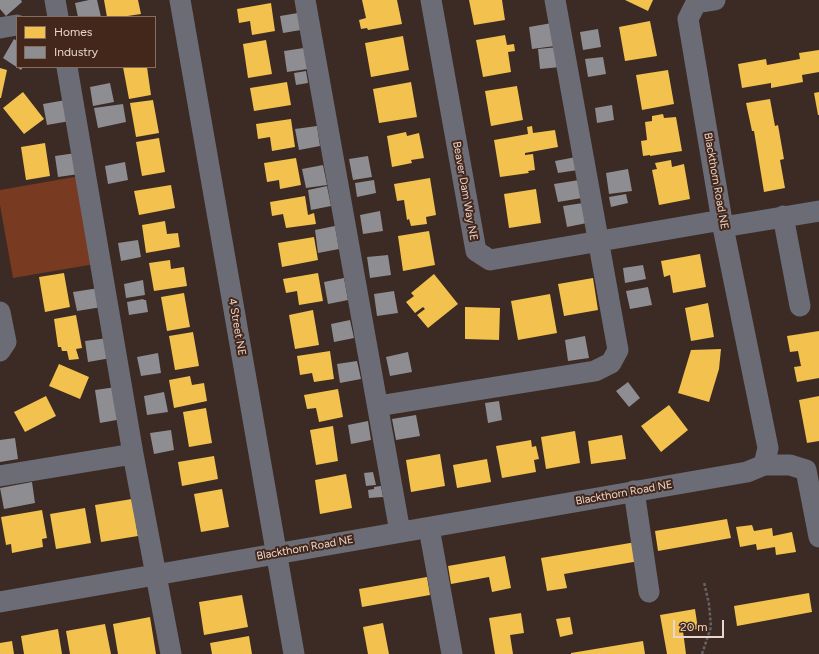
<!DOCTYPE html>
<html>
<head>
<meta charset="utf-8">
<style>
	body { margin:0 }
	#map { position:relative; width:819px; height:654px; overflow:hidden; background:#3b2b24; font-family:Figtree,sans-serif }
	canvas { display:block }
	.legend { position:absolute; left:16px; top:16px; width:140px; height:52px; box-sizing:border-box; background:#44271b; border:1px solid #866d62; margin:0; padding:5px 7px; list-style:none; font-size:12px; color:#e8d5cd }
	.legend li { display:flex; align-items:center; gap:8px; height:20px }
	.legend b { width:20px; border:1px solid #866d62 }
	.scale { position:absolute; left:673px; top:620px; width:51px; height:18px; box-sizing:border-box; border:2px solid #e8d5cd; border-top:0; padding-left:5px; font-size:12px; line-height:14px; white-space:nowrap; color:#e8d5cd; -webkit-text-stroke:3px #44271b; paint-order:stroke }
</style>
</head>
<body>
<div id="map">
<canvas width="819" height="654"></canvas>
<ul class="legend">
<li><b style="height:11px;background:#f2c14e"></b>Homes</li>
<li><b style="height:11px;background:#8d8d92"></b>Industry</li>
</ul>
<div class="scale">20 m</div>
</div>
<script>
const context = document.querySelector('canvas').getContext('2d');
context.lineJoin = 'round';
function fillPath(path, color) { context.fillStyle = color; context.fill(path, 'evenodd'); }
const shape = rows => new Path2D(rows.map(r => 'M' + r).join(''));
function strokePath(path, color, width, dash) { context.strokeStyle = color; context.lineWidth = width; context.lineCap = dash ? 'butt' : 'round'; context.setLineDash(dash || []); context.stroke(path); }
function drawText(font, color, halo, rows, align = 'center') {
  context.font = font + ' Figtree,sans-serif'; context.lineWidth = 4; context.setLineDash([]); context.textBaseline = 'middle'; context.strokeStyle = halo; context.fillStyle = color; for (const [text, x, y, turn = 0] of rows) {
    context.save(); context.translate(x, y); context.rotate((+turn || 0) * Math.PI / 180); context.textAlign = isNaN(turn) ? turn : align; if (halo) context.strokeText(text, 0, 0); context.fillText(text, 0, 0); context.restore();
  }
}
fillPath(shape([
	[80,176,95,264,13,278,0,205,0,190]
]), '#783b21');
fillPath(shape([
	[104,0,138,0,141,14,121,17,107,17],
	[362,0,397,0,402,24,368,30,367,28,361,29,359,20,366,18],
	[469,0,502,0,505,20,474,25],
	[625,0,653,0,648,11],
	[271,3,275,31,252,35,250,21,239,23,237,9],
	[650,21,657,56,625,61,619,27],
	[505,35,507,45,514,44,515,51,508,52,511,72,483,77,476,40],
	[403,36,409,70,371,77,365,43],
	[266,40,272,74,248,78,243,44],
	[819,50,819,72,802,75,803,82,771,88,771,83,742,88,738,64,766,59,767,65,800,59,799,53],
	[123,67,147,67,151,95,129,99],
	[0,68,7,70,1,98,0,98],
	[668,70,674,104,642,110,636,75],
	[287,82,291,105,254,111,250,88],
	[411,82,417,117,379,123,373,89],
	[517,86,523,120,491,126,485,91],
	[23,92,44,119,24,134,3,108],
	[819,92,819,115,818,115,814,93],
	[770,99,775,126,778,125,784,159,780,160,785,188,764,192,754,131,752,131,746,103],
	[153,100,159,133,136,137,130,103],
	[663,114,664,118,676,117,682,151,650,156,650,155,643,156,641,141,647,140,645,122,652,121,652,116],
	[291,119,295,147,272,151,270,137,258,139,256,124],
	[532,126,533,133,555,130,558,147,525,153,525,155,533,154,535,170,528,171,529,173,500,177,494,140,528,134,527,127],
	[406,132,407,136,419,133,424,158,411,160,412,163,392,167,387,136],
	[159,138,165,172,142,176,136,142],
	[45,143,50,176,26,180,21,147],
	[296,158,301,185,280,189,279,180,267,182,264,163],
	[671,160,672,167,684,164,690,199,659,205,652,170,657,169,655,163],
	[430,178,436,215,426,217,427,224,411,226,409,219,407,220,404,200,397,201,394,184],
	[171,185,175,208,139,215,134,191],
	[536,189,541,223,509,228,504,194],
	[305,196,308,215,314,213,316,224,286,228,283,214,272,216,270,202],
	[165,221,167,234,178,233,180,247,146,253,142,225],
	[429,231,435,265,403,271,398,236],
	[314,237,318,260,282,267,278,243],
	[700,254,706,287,673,293,670,275,664,277,661,261],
	[170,260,171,269,184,267,187,286,154,291,149,263],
	[64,273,70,307,45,312,39,277],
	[318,273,323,301,299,305,297,291,286,293,283,279],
	[434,274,458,304,428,328,417,315,425,309,423,307,415,313,406,302,414,296,411,293],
	[593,278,598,310,564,316,558,284],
	[184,293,190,327,167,331,161,297],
	[550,294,557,333,518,340,511,301],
	[708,303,714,337,691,341,685,308],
	[465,307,500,308,499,340,465,339],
	[313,310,319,345,295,349,289,315],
	[76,315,82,348,76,349,79,359,69,360,67,351,62,351,61,347,58,347,54,319],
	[819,331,819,378,797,382,794,367,801,366,798,351,790,352,787,336],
	[193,332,199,366,175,370,169,336],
	[721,349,719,369,709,402,678,393,691,350],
	[330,351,334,379,314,382,312,373,300,375,297,356],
	[59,364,89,377,80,399,49,386],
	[190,376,192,385,204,383,207,401,174,408,169,380],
	[338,389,343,417,319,422,316,408,307,409,304,395],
	[46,396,56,416,25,432,14,412],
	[819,396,819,441,807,443,799,400],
	[669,405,688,430,661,452,641,426],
	[206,408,212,443,189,447,183,412],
	[333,426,338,461,316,465,310,430],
	[575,431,580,463,546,469,541,437],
	[622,435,626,459,591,464,588,441],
	[531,440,532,447,536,446,539,459,534,460,536,472,502,478,496,446],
	[440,454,445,486,411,492,406,460],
	[214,456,218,479,182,486,178,462],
	[487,459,491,482,457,488,453,465],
	[346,474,352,508,320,514,315,480],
	[222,489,229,527,201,532,194,494],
	[132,499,138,536,101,542,95,505],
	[85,508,91,543,56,549,50,514],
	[42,510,47,538,42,539,43,547,12,553,11,544,6,545,1,517],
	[727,519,731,538,658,551,655,531],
	[752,525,754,531,772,528,773,536,792,532,796,552,776,555,775,547,757,550,756,544,740,547,736,527],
	[636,542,639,561,564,574,567,588,547,591,541,558],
	[505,556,511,588,492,592,489,577,451,584,448,566],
	[427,577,430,595,362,607,359,589],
	[809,593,812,612,737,626,734,606],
	[242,595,248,627,204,635,199,602],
	[695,609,698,629,683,631,686,654,667,654,660,615],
	[521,613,524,633,510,635,513,654,495,654,489,618],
	[150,617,156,654,118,654,113,624],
	[570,617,573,634,560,637,556,619],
	[383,623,389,654,368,654,363,627],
	[105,624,111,654,70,654,66,631],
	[58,629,62,654,24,654,21,636],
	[249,636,252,654,212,654,210,643],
	[12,641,14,654,0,654,0,643],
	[643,641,645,654,571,654,571,653]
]), '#f2c14e');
fillPath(shape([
	[0,0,21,0,22,2,6,16,0,9],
	[89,0,97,0,101,17,78,17,75,3],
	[298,13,301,30,283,33,280,16],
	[552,23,555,46,532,49,529,27],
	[598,29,601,47,583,50,580,32],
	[14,39,17,41,17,67,23,67,21,70,3,58],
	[558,47,560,67,540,69,538,49],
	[304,48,308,69,287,72,284,51],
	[603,57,606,74,588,77,585,59],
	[306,71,308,83,296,85,294,73],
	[110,83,114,102,93,106,90,87],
	[66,100,70,121,47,125,43,104],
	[123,104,126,122,98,128,94,108],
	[612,105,614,120,597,123,595,108],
	[317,126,320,146,299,150,295,129],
	[76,153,79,174,58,177,55,156],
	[368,156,372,177,353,180,349,159],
	[576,157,578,170,558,173,555,161],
	[125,162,128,180,108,184,105,166],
	[323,165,327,185,306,188,302,169],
	[628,169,632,191,609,194,606,173],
	[374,180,376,193,357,197,355,183],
	[579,180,582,198,558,202,554,184],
	[327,186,331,206,311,210,308,190],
	[626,194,628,203,611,207,609,197],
	[583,203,587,223,567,227,563,206],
	[380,211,383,231,363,234,360,215],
	[335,226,339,249,318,253,315,230],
	[138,240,141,257,121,261,118,243],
	[388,255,391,275,370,278,367,257],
	[643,265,646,279,625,283,623,268],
	[344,278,348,300,328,304,324,282],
	[143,280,145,295,126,298,124,284],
	[648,287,652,305,630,309,626,291],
	[99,288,102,307,77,311,73,292],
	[394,291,398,313,377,316,374,294],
	[143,299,144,300,146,300,148,312,129,315,127,302],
	[350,320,354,338,334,342,331,324],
	[585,336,589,358,568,361,565,340],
	[108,338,111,358,88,362,85,341],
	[408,352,412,372,390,376,386,357],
	[158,353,161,373,141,376,137,357],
	[357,361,361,379,340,383,337,364],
	[628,382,640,398,629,407,616,391],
	[116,387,122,419,100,423,95,390],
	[164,392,168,412,147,415,144,396],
	[499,401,502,420,488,423,485,403],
	[416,415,420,436,396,440,392,419],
	[368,421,371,440,351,444,348,425],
	[171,430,174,450,154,454,150,433],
	[15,438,18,459,0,462,0,440],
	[373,472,376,485,366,486,364,473],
	[32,482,35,503,4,509,0,488],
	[381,486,383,497,369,498,368,490,374,489,374,487]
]), '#8d8d92');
strokePath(shape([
	[702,654,711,627,709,604,704,582]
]), '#676265', 2.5, [3, 2]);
strokePath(shape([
	[55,0,58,17],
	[180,0,294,654],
	[305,0,400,532],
	[431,0,476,251,490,260,722,220],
	[0,28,17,25],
	[67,67,133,454,171,654],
	[783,216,800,306],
	[723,227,819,211],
	[0,312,6,342,0,351],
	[378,406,595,371,611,363,618,350,555,0],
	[764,465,790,465,806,470,819,537],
	[0,476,133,454],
	[634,491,649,592],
	[429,528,452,654],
	[0,602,747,472,764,465,768,448,723,227,688,19,696,3,715,0]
]), '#6b6c76', 21);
drawText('11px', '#e8d5cd', '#44271b', [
	["Blackthorn Road NE",716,181,80],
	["Beaver Dam Way NE",465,191,80],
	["4 Street NE",237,327,80],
	["Blackthorn Road NE",624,493,-10],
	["Blackthorn Road NE",305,548,-10]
]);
</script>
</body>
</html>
